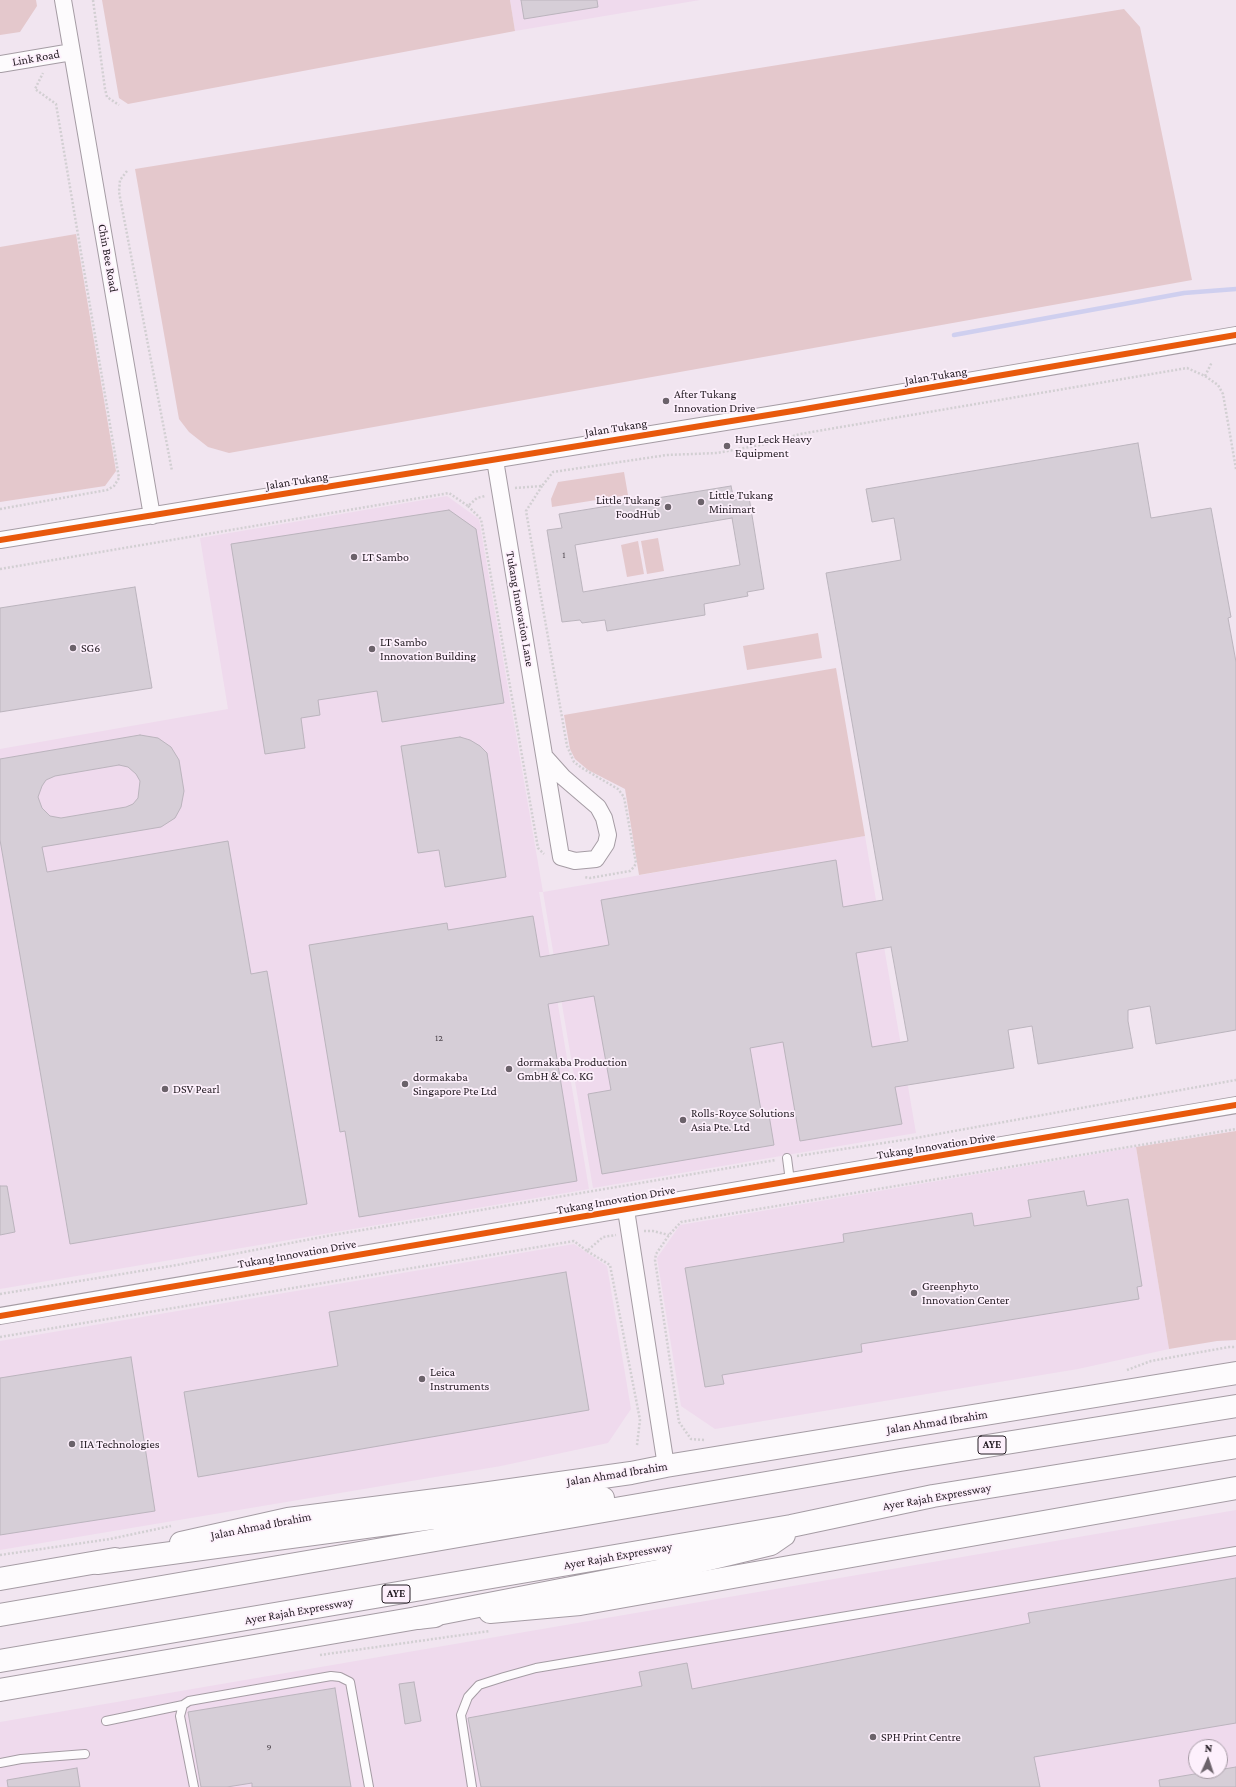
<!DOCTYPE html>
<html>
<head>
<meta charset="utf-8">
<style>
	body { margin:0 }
	#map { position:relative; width:1236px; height:1787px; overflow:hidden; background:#f1e5f0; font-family:"Crimson Pro",serif }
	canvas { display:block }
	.north { position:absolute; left:1188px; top:1739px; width:40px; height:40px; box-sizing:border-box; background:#fdf0fc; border:1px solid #a69ba5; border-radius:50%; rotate:3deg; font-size:11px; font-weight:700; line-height:16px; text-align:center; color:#231b22 }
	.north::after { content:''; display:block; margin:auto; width:14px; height:18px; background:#6b626a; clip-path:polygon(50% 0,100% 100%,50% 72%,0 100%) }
</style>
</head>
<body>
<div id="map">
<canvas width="1236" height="1787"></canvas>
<div class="north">N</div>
</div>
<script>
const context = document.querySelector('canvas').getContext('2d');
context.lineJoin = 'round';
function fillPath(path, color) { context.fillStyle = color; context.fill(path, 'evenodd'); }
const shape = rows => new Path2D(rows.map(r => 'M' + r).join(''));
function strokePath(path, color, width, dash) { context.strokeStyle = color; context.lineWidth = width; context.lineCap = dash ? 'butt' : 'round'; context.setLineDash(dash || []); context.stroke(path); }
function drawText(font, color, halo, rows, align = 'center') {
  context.font = font + ' "Crimson Pro",serif'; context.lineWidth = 3.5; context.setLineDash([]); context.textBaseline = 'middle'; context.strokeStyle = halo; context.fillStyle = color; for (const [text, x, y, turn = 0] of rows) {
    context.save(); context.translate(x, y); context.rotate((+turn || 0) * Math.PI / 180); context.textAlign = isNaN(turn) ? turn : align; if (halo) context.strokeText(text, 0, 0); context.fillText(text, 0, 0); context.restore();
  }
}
fillPath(shape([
	[510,0,700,0,515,31],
	[447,496,479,519,543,892,865,836,916,1133,593,1188,543,892,539,892,589,1189,0,1289,0,749,228,709,200,538],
	[1136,1147,1169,1349,1078,1369,715,1429,681,1406,657,1258,680,1225],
	[574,1244,607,1266,631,1409,608,1443,501,1466,0,1550,0,1341],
	[1236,1510,1236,1787,0,1787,0,1722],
	[1196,1747,1220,1747,1220,1771,1196,1771]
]), '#efdaed');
fillPath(shape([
	[0,0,36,0,37,6,20,32,0,35],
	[102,0,510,0,515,31,128,104,119,98],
	[1124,9,1140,27,1192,280,229,453,208,447,189,432,179,419,135,169],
	[76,234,116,471,105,486,0,502,0,247],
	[624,472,628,495,552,507,551,499,558,482],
	[658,538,664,571,647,574,641,541],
	[638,541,644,574,627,577,621,545],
	[818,633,822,658,747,670,743,646],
	[836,668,865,836,639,875,625,789,588,770,575,759,570,749,564,715],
	[1236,1131,1236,1340,1217,1341,1169,1349,1136,1147]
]), '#e4c8cc');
strokePath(shape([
	[954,335,1184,293,1236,289]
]), '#cfcfef', 4.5);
const building = shape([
	[521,0,597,0,598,7,524,19,521,0],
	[1138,443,1151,518,1211,508,1231,617,1228,618,1236,662,1236,1030,1156,1044,1150,1006,1128,1010,1128,1021,1133,1048,1038,1064,1032,1026,1008,1030,1014,1068,895,1087,902,1124,800,1141,783,1042,750,1048,762,1116,769,1115,774,1145,602,1174,588,1094,611,1090,594,996,548,1004,577,1181,359,1217,345,1131,340,1132,309,945,447,923,448,930,533,916,540,957,609,945,601,900,836,860,843,907,883,900,826,573,901,560,894,518,872,522,866,489,1138,443],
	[891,947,908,1041,872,1047,856,953,891,947],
	[731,486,734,500,749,497,764,589,747,592,748,596,704,604,705,615,607,631,605,620,582,623,580,620,562,622,547,530,562,528,559,514,731,486],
	[732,518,740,565,583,592,575,545,732,518],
	[449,510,476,529,504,703,382,722,377,691,318,700,320,715,301,718,305,748,265,754,231,544,449,510],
	[135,587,152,688,0,712,0,608,135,587],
	[140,735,158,738,171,747,179,760,184,791,181,807,175,818,161,827,42,847,47,872,228,841,251,974,267,971,307,1204,70,1244,0,840,0,759,140,735],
	[119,765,128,767,136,774,140,781,138,798,133,804,126,807,61,818,50,816,42,808,38,797,42,786,46,780,55,776,119,765],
	[460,737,470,740,480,746,487,753,506,877,445,887,439,850,418,853,401,746,460,737],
	[0,1186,7,1186,15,1232,0,1235,0,1186],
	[1084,1191,1087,1206,1128,1199,1142,1286,1137,1287,1139,1299,861,1344,862,1352,722,1375,724,1384,705,1387,685,1268,844,1242,843,1234,972,1213,974,1226,1031,1217,1028,1200,1084,1191],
	[566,1272,589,1410,198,1477,184,1392,338,1366,329,1312,566,1272],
	[131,1357,155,1511,0,1535,0,1378,131,1357],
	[1236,1578,1236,1723,1034,1757,1040,1787,481,1787,468,1718,642,1686,639,1672,687,1663,692,1689,1030,1623,1028,1613,1236,1578],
	[414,1682,421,1721,405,1724,399,1684,414,1682],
	[335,1688,351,1787,252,1787,252,1783,227,1787,201,1787,188,1712,335,1688],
	[1236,1767,1236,1787,1160,1787,1159,1780,1236,1767],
	[77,1768,80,1787,8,1787,7,1780,77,1768]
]);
fillPath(building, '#d6ced7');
strokePath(building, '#bbb4bd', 1);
const service = shape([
	[787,1158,790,1181],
	[106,1721,183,1705],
	[0,1763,21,1759,85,1754],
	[194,1787,180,1716,183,1705,189,1701,331,1676,340,1677,350,1682,369,1787],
	[472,1787,461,1715,468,1697,479,1685,504,1677,536,1668,1236,1551]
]);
const minor = shape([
	[63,0,152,516],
	[0,64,72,52],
	[495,460,561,857,575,861,596,859,606,844,608,835,604,818,598,807,563,777,546,758],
	[0,540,799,410,1236,335],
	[626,1210,666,1466],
	[0,1316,1236,1105]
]);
const primary = shape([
	[181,1543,288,1519,475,1495,631,1473,666,1466,1236,1373],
	[0,1579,115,1559],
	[490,1612,580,1604,1236,1488],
	[0,1690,417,1618,435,1616]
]);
const motorway = shape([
	[97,1563,552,1502,603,1498],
	[0,1615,900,1460,1236,1406],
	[417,1618,663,1570,771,1544,784,1535],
	[0,1661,791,1526,933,1496,1236,1447]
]);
strokePath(service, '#a59ca4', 10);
strokePath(minor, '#a59ca4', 18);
strokePath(primary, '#a59ca4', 24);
strokePath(motorway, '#a59ca4', 24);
strokePath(shape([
	[93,0,105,89,107,97,119,105],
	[127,171,120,180,119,192,172,471],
	[1205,376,1212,362],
	[542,486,526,511,567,746,574,762,582,768,618,789,624,797,636,863,634,867,630,871,590,878,584,877],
	[515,488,542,486,553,472,667,455,717,453,766,444,800,434,1187,368,1205,376,1218,385,1223,394,1236,469],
	[468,506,481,519,538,848,544,854],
	[0,509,107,490,114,486,119,478,56,104,35,89,43,73],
	[0,569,449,493,468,506,477,498,485,496],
	[797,1156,910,1139,1236,1080],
	[644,1231,653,1231,669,1235],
	[587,1251,610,1265,640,1420,637,1445],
	[0,1294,177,1265,327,1236,776,1160],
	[0,1337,574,1241,587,1251,603,1237,616,1235],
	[1127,1370,1151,1361,1229,1347,1236,1347],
	[704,1440,691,1439,679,1422,655,1260,656,1254,669,1235,681,1222,1236,1129],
	[0,1555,110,1539,171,1526],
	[320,1655,490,1631]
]), '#d2cfd2', 2.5, [2, 2]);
strokePath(service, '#fdfbfd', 8);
strokePath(minor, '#fdfbfd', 16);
strokePath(primary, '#fdfbfd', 22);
strokePath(motorway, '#fdfbfd', 22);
strokePath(shape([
	[0,540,799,410,1236,335],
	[0,1316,1236,1105]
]), '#e8590c', 6);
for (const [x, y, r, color] of [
	[666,401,4,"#6b626a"],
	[727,446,4,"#6b626a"],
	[701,502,4,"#6b626a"],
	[668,507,4,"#6b626a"],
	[354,557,4,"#6b626a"],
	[73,648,4,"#6b626a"],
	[372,649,4,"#6b626a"],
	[509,1069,4,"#6b626a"],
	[405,1084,4,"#6b626a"],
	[165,1089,4,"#6b626a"],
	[683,1120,4,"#6b626a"],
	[914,1293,4,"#6b626a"],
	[422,1379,4,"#6b626a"],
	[72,1444,4,"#6b626a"],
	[873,1737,4,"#6b626a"]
]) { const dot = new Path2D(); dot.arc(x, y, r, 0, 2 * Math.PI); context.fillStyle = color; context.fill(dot); strokePath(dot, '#fdf0fc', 1.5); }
drawText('10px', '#524a51', null, [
	["1",564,555],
	["12",439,1038],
	["9",269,1747]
]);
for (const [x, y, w] of [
	[992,1445,28],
	[396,1594,28]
]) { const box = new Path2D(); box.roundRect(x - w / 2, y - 9, w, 18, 3); context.fillStyle = '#fdf0fc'; context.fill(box); strokePath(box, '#231b22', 1); }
drawText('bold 11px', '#231b22', null, [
	["AYE",992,1445],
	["AYE",396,1594]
]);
drawText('12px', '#231b22', '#fdf0fc', [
	["Link Road",36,58,-10],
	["Chin Bee Road",108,258,80],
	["Jalan Tukang",936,376,-9],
	["Jalan Tukang",616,428,-9],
	["Jalan Tukang",297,481,-9],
	["Tukang Innovation Lane",520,609,80],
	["Tukang Innovation Drive",936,1146,-9],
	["Tukang Innovation Drive",616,1200,-10],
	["Tukang Innovation Drive",297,1254,-10],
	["Jalan Ahmad Ibrahim",937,1422,-9],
	["Jalan Ahmad Ibrahim",617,1474,-9],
	["Ayer Rajah Expressway",937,1497,-10],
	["Jalan Ahmad Ibrahim",261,1526,-11],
	["Ayer Rajah Expressway",618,1556,-10],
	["Ayer Rajah Expressway",299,1611,-10]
]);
drawText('12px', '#231b22', '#fdf0fc', [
	["After Tukang",674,394],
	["Innovation Drive",674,408],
	["Hup Leck Heavy",735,439],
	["Equipment",735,453],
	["Little Tukang",709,495],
	["Minimart",709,509],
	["Little Tukang",660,500,"right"],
	["FoodHub",660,514,"right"],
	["LT Sambo",362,557],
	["LT Sambo",380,642],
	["Innovation Building",380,656],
	["SG6",81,648],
	["dormakaba Production",517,1062],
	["GmbH & Co. KG",517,1076],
	["dormakaba",413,1077],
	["Singapore Pte Ltd",413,1091],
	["DSV Pearl",173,1089],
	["Rolls-Royce Solutions",691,1113],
	["Asia Pte. Ltd",691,1127],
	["Greenphyto",922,1286],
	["Innovation Center",922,1300],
	["Leica",430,1372],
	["Instruments",430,1386],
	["IIA Technologies",80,1444],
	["SPH Print Centre",881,1737]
], 'left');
</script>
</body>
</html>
